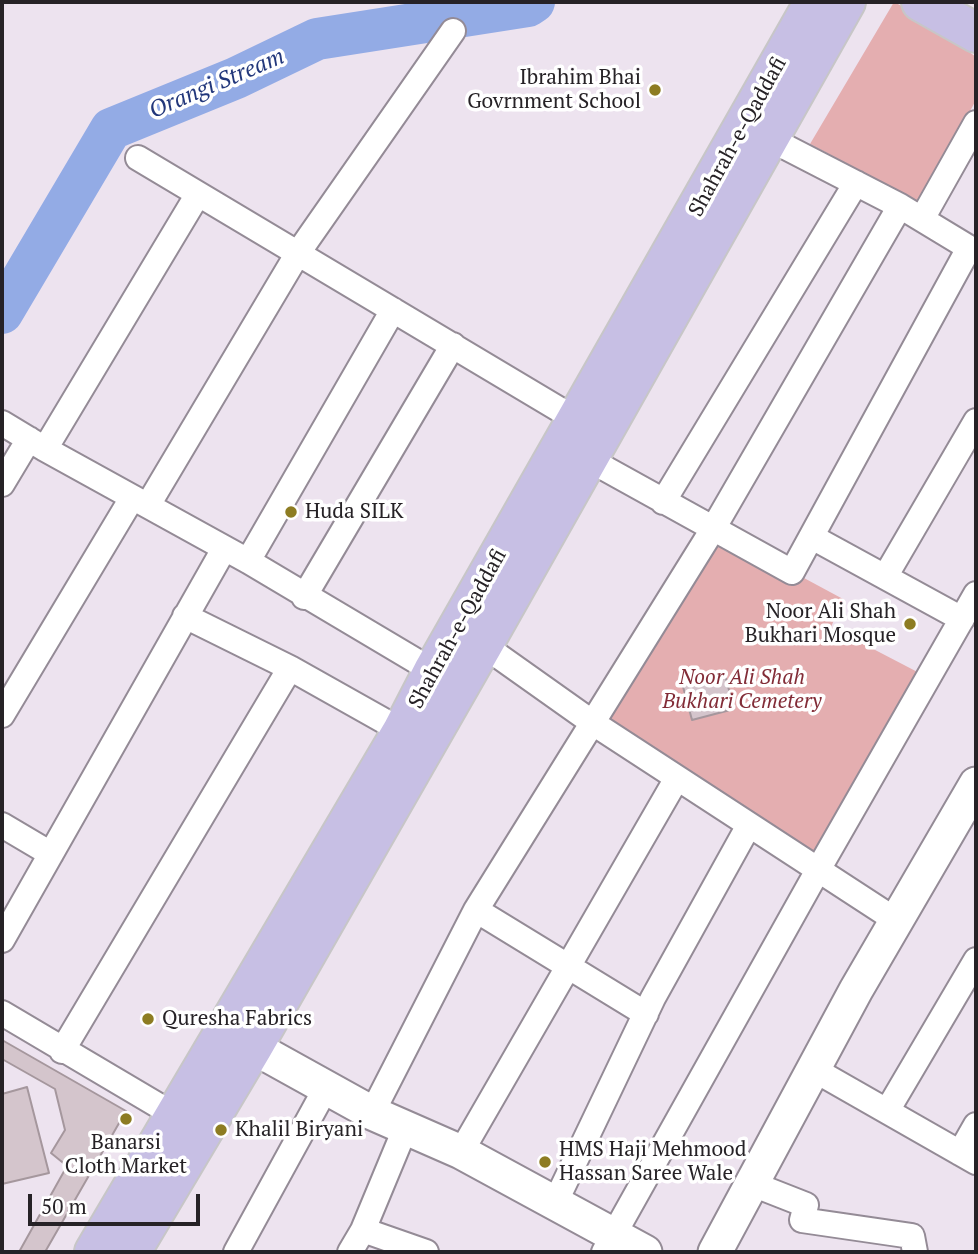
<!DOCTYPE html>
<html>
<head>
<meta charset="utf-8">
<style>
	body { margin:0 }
	#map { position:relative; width:978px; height:1254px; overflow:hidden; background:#ede3ef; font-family:"PT Serif",serif }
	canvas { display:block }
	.frame { position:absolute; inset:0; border:4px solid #262226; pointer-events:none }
	.scale { position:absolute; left:28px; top:1194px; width:172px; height:32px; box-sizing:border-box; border:4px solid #262226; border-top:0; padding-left:9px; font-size:21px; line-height:24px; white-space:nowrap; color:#262226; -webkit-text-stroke:5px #fff; paint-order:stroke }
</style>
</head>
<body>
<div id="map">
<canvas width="978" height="1254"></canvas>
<div class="frame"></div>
<div class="scale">50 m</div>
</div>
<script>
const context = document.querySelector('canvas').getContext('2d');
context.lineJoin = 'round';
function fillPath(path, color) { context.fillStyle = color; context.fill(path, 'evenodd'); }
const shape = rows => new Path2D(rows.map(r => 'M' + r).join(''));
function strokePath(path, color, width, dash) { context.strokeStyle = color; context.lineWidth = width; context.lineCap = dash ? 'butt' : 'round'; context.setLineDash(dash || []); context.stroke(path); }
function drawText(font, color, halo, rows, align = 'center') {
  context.font = font + ' "PT Serif",serif'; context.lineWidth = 7; context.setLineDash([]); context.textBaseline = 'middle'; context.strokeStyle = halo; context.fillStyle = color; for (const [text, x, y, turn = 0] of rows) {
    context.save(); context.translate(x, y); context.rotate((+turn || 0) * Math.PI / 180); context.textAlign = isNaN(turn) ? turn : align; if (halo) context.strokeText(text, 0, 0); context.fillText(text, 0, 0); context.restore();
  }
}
fillPath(shape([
	[894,2,919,15,976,57,976,100,921,203,810,144],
	[713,529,843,599,831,627,929,678,818,866,593,723]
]), '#e4aeb0');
strokePath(shape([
	[2,313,111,129,236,78,317,39,528,6,534,2]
]), '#93abe5', 42);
const building = shape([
	[724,671,734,709,692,720,682,683,724,671],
	[2,1040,126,1111,45,1252,19,1252,67,1166,51,1153,65,1130,55,1089,2,1059,2,1040],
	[27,1087,49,1173,2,1184,2,1094,27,1087]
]);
fillPath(building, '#d4c5cc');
strokePath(building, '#a5979d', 2);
const street = shape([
	[770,139,900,206,976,252],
	[138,158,577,420],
	[922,219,976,123],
	[2,423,45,449,248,561,433,671],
	[45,449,198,194],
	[588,459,792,572,969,248],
	[2,484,29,439],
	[663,502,856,183],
	[148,505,298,253,453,31],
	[812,537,962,619],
	[248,561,393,310],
	[885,577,976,421],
	[304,597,453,345],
	[185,616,290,668,402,731],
	[483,645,593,723,897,921],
	[2,715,132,498],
	[2,825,51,854],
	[476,910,646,1014],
	[2,940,224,549],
	[2,1013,176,1116],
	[62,1051,290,668],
	[813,1069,976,1162],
	[887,1111,976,960],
	[372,1113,476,910,713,529,900,206],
	[461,1152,677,778],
	[960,1153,976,1125],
	[750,1183,806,1205,802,1220,912,1236,915,1252],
	[555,1203,653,998,749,825],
	[363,1230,426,1252],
	[236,1252,327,1086],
	[350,1252,363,1230,405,1129],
	[604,1252,818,870,976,594]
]);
const secondary = shape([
	[253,1047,372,1113,461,1152,645,1252],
	[715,1252,856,990,976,784]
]);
const primary = shape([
	[921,2,976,33],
	[94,1252,402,731,433,671,814,2],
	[131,1252,253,1047,483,645,846,2]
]);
strokePath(street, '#948b96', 28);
strokePath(secondary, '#948b96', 37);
strokePath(primary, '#c7c6c7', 42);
strokePath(street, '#fff', 24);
strokePath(secondary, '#fff', 33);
strokePath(primary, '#c7bfe4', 38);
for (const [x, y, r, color] of [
	[655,90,7,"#8d7c22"],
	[291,512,7,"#8d7c22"],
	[910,624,7,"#8d7c22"],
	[148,1019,7,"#8d7c22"],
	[126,1119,7,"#8d7c22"],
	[221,1130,7,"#8d7c22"],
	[545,1162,7,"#8d7c22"]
]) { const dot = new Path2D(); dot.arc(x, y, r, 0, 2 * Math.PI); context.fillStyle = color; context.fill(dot); strokePath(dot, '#fff', 2.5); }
drawText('21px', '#262226', '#fff', [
	["Ibrahim Bhai",641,78,"right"],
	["Govrnment School",641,102,"right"],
	["Huda SILK",305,512],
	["Noor Ali Shah",896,612,"right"],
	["Bukhari Mosque",896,636,"right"],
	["Quresha Fabrics",162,1019],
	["Khalil Biryani",235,1130],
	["Banarsi",126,1143,"center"],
	["Cloth Market",126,1167,"center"],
	["HMS Haji Mehmood",559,1150],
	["Hassan Saree Wale",559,1174]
], 'left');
drawText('21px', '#262226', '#fff', [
	["Shahrah-e-Qaddafi",738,137,-61],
	["Shahrah-e-Qaddafi",458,629,-61]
]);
drawText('italic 21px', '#822c37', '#fff', [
	["Noor Ali Shah",742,678],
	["Bukhari Cemetery",742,702]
]);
drawText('italic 23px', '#22377b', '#fff', [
	["Orangi Stream",217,84,-23]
]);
</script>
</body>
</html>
